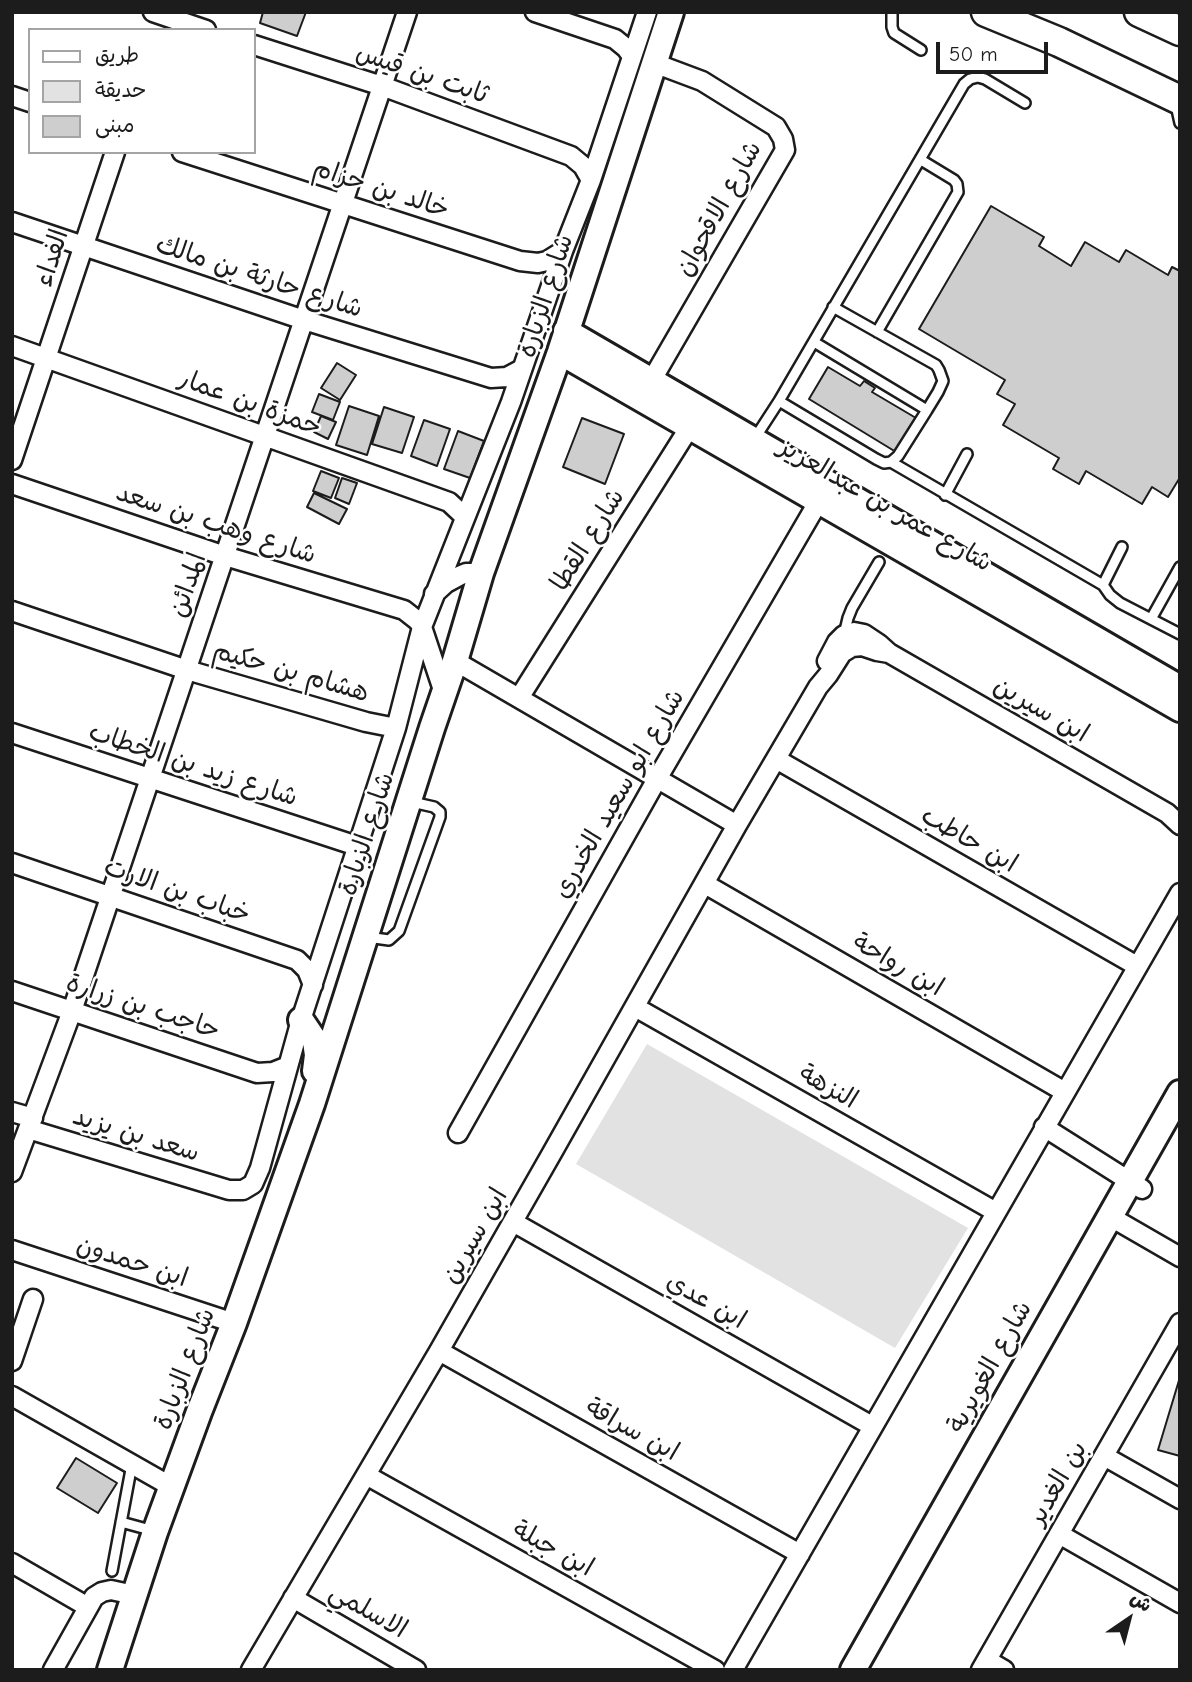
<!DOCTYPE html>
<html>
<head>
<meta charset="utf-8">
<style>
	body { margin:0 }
	#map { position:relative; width:1192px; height:1682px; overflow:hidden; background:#fff; font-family:"Comic Neue","Playpen Sans Arabic",sans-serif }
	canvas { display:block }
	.frame { position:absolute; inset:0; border:14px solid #1c1c1c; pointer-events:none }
	.legend { position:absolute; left:28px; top:28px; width:228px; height:126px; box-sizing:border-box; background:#fff; border:2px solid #a4a4a4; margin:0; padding:9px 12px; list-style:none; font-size:21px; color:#1c1c1c }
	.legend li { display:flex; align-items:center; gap:14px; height:35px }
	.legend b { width:35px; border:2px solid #a4a4a4 }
	.north { position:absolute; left:1094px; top:1584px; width:70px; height:70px; -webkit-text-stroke:5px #fff; paint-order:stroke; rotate:35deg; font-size:19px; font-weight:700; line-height:28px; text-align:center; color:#1c1c1c }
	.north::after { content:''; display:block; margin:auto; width:24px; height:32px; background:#1c1c1c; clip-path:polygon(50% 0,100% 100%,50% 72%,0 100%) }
	.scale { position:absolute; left:936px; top:42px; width:112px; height:32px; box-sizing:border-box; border:4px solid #1c1c1c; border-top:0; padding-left:9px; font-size:21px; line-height:24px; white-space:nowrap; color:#1c1c1c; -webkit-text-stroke:5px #fff; paint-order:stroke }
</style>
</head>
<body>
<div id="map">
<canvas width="1192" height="1682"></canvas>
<div class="frame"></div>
<ul class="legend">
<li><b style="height:9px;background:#fff"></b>طريق</li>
<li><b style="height:19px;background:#e2e2e2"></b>حديقة</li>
<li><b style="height:19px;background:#cecece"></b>مبنى</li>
</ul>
<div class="north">ش</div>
<div class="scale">50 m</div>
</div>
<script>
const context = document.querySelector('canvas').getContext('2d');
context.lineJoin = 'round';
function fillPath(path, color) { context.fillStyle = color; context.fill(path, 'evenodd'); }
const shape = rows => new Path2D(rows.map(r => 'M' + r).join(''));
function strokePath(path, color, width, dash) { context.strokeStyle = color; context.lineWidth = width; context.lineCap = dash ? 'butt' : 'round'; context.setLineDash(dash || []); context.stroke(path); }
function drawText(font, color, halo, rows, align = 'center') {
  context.font = font + ' "Comic Neue","Playpen Sans Arabic",sans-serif'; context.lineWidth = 5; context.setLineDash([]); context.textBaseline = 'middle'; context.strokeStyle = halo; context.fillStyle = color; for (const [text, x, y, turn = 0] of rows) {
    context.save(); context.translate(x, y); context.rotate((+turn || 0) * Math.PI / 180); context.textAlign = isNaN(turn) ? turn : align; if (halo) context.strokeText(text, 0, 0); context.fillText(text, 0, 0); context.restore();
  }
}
fillPath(shape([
	[647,1044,968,1228,895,1348,576,1164]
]), '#e2e2e2');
const building = shape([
	[263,12,306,12,297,36,260,23,263,12],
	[991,206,1044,237,1039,246,1071,266,1085,242,1119,262,1126,250,1168,275,1172,267,1180,271,1180,480,1179,479,1168,497,1152,487,1142,504,1086,471,1079,484,1053,469,1059,458,1003,425,1015,404,997,394,1005,380,919,329,991,206],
	[337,363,356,375,340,400,321,388,337,363],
	[828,367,860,386,864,381,875,388,872,392,916,418,896,452,809,399,828,367],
	[319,394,340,402,333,420,312,412,319,394],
	[349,406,379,416,367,455,336,445,349,406],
	[384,407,414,417,402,453,372,444,384,407],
	[321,416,336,422,328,439,314,432,321,416],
	[582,418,624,434,605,484,563,467,582,418],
	[424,420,450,429,437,466,411,456,424,420],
	[458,431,484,441,470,478,444,469,458,431],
	[321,471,339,478,331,498,313,491,321,471],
	[342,478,357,483,349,504,335,498,342,478],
	[314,493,347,509,339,524,307,507,314,493],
	[1180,1377,1180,1456,1158,1450,1180,1377],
	[76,1458,117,1483,98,1513,57,1488,76,1458]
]);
fillPath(building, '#cecece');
strokePath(building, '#1c1c1c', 2);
const lane = shape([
	[892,12,892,27,894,33,921,50],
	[1176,105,1180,123],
	[877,332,958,192,957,184,954,180,921,160],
	[814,342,927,410,938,392,943,381,939,370,936,365,833,307],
	[779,401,876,459,884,463,891,462,898,456,927,410],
	[755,438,779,401,964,84,970,79,978,77,985,79,1025,103],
	[891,462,1103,585,1110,595,1120,603,1180,634],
	[945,495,967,454],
	[1103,585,1122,547],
	[1151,619,1180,567],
	[844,635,848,618,852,608,879,562],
	[367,937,389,940,399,931,440,817,440,812,434,807,412,802],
	[121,1522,154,1531],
	[112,1571,132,1464]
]);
const street = shape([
	[153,12,206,30],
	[535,12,615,39,626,48,632,56],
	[254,45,382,86,571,156,583,166,591,180],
	[12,96,30,102],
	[182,152,520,261,538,263,547,261,563,251],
	[12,222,304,320,491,378,507,377,522,369],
	[12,346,449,502,465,517],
	[646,390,785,150,783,139,776,127,702,81,654,63],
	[12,460,115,152],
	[12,484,225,556,404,610,418,621,422,627,444,693],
	[434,594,446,583,459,576,466,573,481,573],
	[12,611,187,670,366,722,396,728],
	[455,661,737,825],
	[827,661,837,642,844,635,854,632,864,634,879,644,889,653,1167,813,1180,825],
	[519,698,696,417],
	[12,733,357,846],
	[776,759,1137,966],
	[12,863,297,960,307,970,313,985],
	[705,884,1065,1092],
	[12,991,257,1073,273,1072,288,1066],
	[635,1007,996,1212],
	[12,1112,33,1118],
	[1044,1127,1142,1189],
	[28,1129,229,1190,243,1190,253,1184,260,1168,301,1020,396,728,422,627,511,402,563,251,591,180,647,12],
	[458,1133,657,779,824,492],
	[12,1172,72,1011,407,12],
	[1109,1216,1180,1257],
	[513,1222,872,1426],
	[12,1250,234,1323],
	[439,1351,800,1554],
	[12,1361,33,1299],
	[12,1396,172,1487],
	[1104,1456,1180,1499],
	[366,1475,715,1670],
	[1059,1534,1180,1603],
	[12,1563,88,1607],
	[293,1598,416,1670],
	[987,1660,1004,1670],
	[53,1670,94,1597,102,1592,111,1590,134,1595],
	[251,1670,439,1351,552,1153,737,825,818,687,828,675,842,653,852,647,862,646,877,651,889,653],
	[733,1670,1180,893],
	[981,1670,1180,1323]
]);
const secondary = shape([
	[566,331,1180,688],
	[560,352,1180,709],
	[301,1020,315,1041,317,1055,315,1071],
	[110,1670,155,1532,199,1412,234,1323,312,1104,432,728,455,661,481,573,560,352,671,12],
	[853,1670,1180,1093]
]);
const primary = shape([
	[986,12,1059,42,1180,100],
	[1139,12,1180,31]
]);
strokePath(lane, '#1c1c1c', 14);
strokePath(street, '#1c1c1c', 23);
strokePath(secondary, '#1c1c1c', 30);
strokePath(primary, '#1c1c1c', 33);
strokePath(lane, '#fff', 9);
strokePath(street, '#fff', 18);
strokePath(secondary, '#fff', 24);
strokePath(primary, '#fff', 28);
drawText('26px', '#1c1c1c', '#fff', [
	["ثابت بن قيس",422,74,19],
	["خالد بن حزام",381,189,18],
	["شارع الاقحوان",719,209,-61],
	["الفداء",52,258,-72],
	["شارع حارثة بن مالك",259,277,18],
	["شارع الزبارة",546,296,-72],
	["حمزة بن عمار",250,403,20],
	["شارع عمر بن عبدالعزيز",885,505,30],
	["شارع وهب بن سعد",216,524,18],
	["شارع القطا",588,540,-58],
	["المدائن",188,585,-71],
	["هشام بن حكيم",291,672,16],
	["ابن سيرين",1041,710,30],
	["شارع زيد بن الخطاب",193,765,18],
	["شارع ابو سعيد الخدري",619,794,-60],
	["شارع الزبارة",367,834,-72],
	["ابن حاطب",969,840,30],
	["خباب بن الارت",177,891,19],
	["ابن رواحة",898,965,30],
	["حاجب بن زرارة",143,1007,18],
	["النزهة",828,1087,30],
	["سعد بن يزيد",136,1135,17],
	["ابن سيرين",475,1236,-60],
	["ابن حمدون",132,1262,18],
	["ابن عدي",706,1301,30],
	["شارع الغويرية",990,1367,-61],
	["شارع الزبارة",185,1369,-69],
	["ابن سراقة",632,1430,29],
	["بن الغدير",1058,1483,-60],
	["ابن جبلة",553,1549,29],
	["الاسلمي",368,1611,30]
]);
</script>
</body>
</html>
